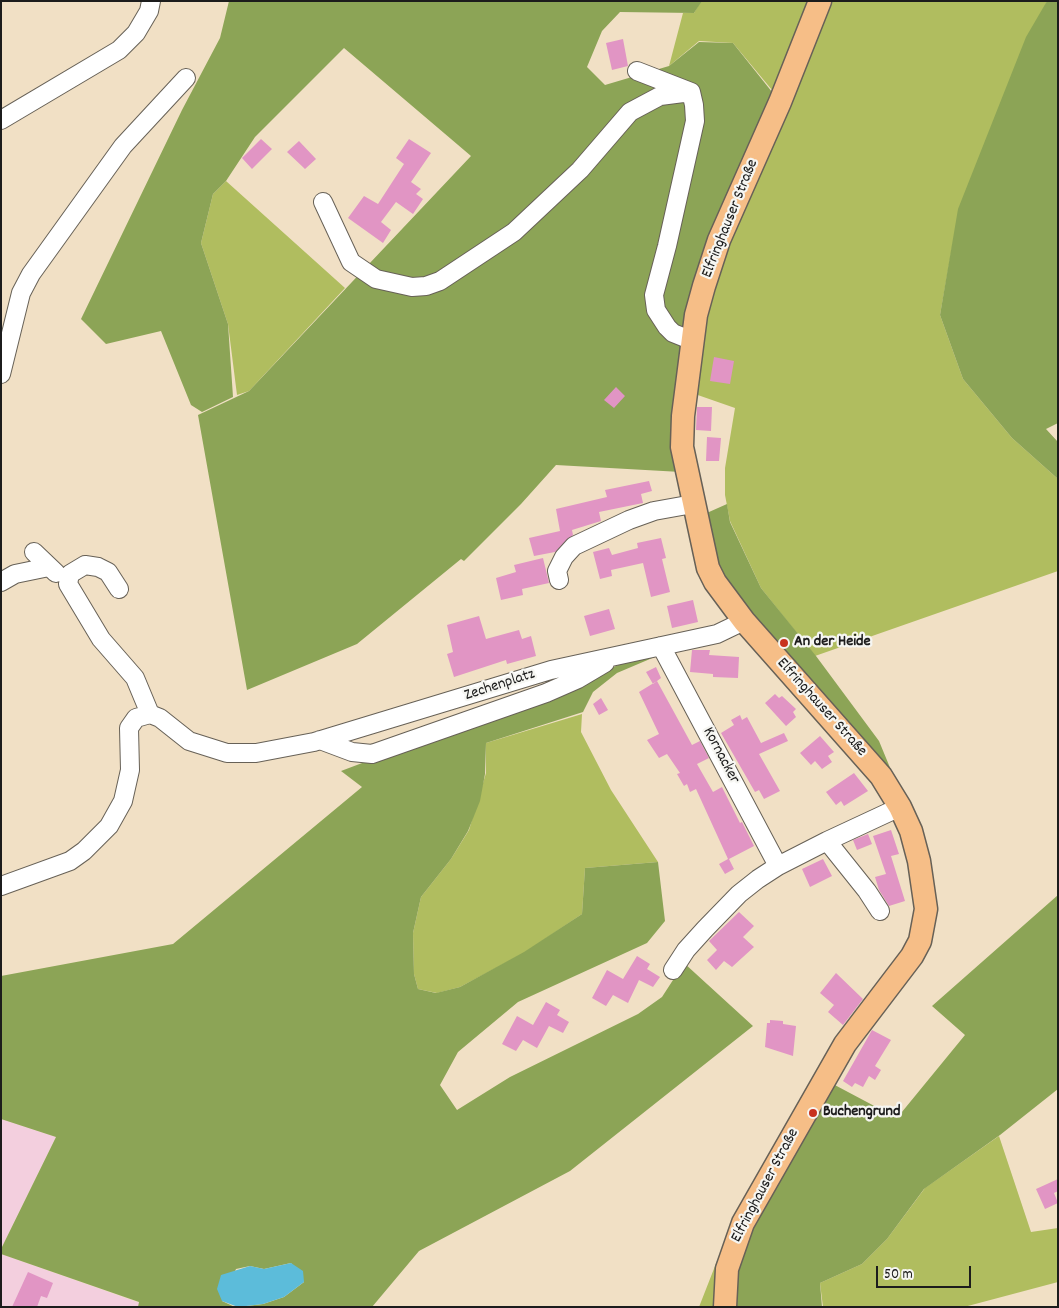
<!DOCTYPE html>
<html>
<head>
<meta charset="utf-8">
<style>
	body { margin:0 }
	#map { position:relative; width:1059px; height:1308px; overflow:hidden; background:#f1e0c5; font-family:Dekko,sans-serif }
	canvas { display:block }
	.frame { position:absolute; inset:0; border:2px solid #1c1c1c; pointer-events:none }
	.scale { position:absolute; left:876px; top:1266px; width:95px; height:22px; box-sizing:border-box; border:2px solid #1c1c1c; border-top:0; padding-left:6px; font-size:15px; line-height:18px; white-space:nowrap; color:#1c1c1c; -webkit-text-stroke:4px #f6f6f2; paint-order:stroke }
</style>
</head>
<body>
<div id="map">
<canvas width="1059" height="1308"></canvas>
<div class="frame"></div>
<div class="scale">50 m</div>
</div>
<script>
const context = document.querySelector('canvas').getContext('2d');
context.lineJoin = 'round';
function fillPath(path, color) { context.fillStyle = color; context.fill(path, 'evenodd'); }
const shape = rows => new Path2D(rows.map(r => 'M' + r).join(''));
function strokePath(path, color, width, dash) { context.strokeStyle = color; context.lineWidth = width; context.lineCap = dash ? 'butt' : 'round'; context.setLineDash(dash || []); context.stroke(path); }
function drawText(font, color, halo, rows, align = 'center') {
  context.font = font + ' Dekko,sans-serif'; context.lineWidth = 4.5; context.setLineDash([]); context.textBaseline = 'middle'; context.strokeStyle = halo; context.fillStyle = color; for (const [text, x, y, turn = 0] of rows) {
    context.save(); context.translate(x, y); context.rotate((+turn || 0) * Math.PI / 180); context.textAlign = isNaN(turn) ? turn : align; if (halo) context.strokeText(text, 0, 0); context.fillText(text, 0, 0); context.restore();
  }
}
fillPath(shape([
	[1,1119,56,1137,1,1249],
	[1,1254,140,1303,137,1307,1,1307]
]), '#f3cfde');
fillPath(shape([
	[701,1,813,1,777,96,733,43,699,41,669,66,683,13,694,13],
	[826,1,1047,1,959,209,940,315,963,379,1012,438,1058,479,1058,571,815,656,761,588,730,521,725,495,725,468,735,408,692,393,711,287],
	[226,181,345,288,249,391,237,395,228,324,201,243,213,194],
	[582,714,581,732,611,790,658,862,585,868,582,914,524,953,460,987,437,993,418,989,414,974,413,933,421,897,451,859,469,830,486,773,486,743],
	[999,1136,1031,1232,1058,1228,1058,1282,964,1307,823,1307,820,1283,862,1264,887,1239,925,1188],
	[717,1261,715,1307,699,1307]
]), '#b0bd5f');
fillPath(shape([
	[229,1,702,1,694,13,620,12,602,31,587,67,605,85,669,66,699,42,733,43,776,97,713,240,681,472,556,465,521,504,464,561,461,559,357,644,247,690,198,415,249,391,471,156,344,48,255,137,226,181,213,194,201,243,228,324,233,397,202,412,191,405,161,331,106,344,81,319,182,110,220,38],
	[1047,1,1058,1,1058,423,1046,429,1058,442,1058,479,1012,438,963,379,940,315,958,209,1026,37],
	[727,504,730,522,761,588,816,656,879,741,898,787,722,578,700,516],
	[657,656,617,673,593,692,583,712,486,743,485,774,480,801,468,831,451,859,421,897,413,933,414,974,418,989,436,993,460,987,524,952,582,914,585,868,658,862,665,921,647,943,518,1002,458,1052,440,1085,457,1110,510,1077,638,1014,662,997,684,963,753,1026,570,1171,419,1251,372,1307,238,1307,263,1304,284,1297,304,1282,291,1263,264,1269,250,1266,236,1269,222,1301,235,1307,138,1307,139,1302,1,1254,1,1249,56,1137,1,1119,1,976,173,944,362,787,341,771,590,677,623,663],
	[1058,895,1058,1089,1000,1135,924,1189,887,1239,862,1264,820,1283,822,1307,735,1307,735,1282,746,1240,831,1083,897,1118,965,1035,932,1006]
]), '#8ca456');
fillPath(shape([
	[291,1263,303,1271,304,1282,284,1297,263,1304,238,1307,222,1301,217,1289,221,1275,250,1266,264,1269]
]), '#5cbcda');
fillPath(shape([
	[623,39,628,66,612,70,606,43],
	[261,139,272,149,252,169,242,158],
	[409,139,431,153,411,182,421,189,416,194,423,199,413,214,396,202,381,222,391,230,383,243,348,218,364,196,378,204,404,164,396,158],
	[299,141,316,159,305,169,287,152],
	[714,357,734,361,730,384,710,381],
	[616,387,625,396,614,408,604,400],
	[697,407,712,407,711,431,696,430],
	[707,437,721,438,719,461,706,461],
	[649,481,652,491,641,494,643,503,599,512,601,521,572,530,573,535,555,552,534,556,529,538,560,531,556,509,607,497,605,490],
	[661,538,666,558,662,559,670,592,651,597,643,563,611,570,612,576,600,579,593,552,609,548,612,555,638,548,637,543],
	[543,558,549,583,522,589,523,595,501,600,496,578,516,572,514,565],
	[693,600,698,622,672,628,667,606],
	[609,609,615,629,590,636,584,616],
	[479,616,486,639,519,630,522,639,531,636,536,656,507,664,506,660,454,677,447,654,453,652,447,625],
	[692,650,710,650,709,655,739,657,738,678,713,677,713,674,690,672],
	[656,667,661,678,653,684,646,672],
	[657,681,692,745,700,741,709,758,697,764,713,792,722,787,740,823,742,822,754,846,729,859,734,869,725,874,719,864,728,859,696,789,690,792,687,784,684,786,677,774,680,773,667,754,659,758,647,740,659,734,639,692],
	[775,694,779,698,782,696,796,709,793,712,796,717,786,726,765,703],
	[601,698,608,710,599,715,593,704],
	[740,715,742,720,747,717,761,743,784,733,788,741,759,754,780,791,764,799,759,790,755,792,721,733,734,725,731,720],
	[820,736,834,752,828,756,832,762,822,769,815,761,811,765,800,753],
	[854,773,868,791,844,806,841,801,836,805,826,792],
	[891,830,899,854,891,856,905,901,889,906,879,890,875,877,886,874,873,836],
	[868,834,872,844,857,850,853,840],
	[823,859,832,876,810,887,802,869],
	[739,912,754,926,743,937,754,947,732,967,724,961,716,970,707,960,717,950,709,941],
	[637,956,650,964,647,969,660,977,653,987,639,980,628,1003,613,995,606,1006,592,998,607,970,623,979],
	[836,973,863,999,843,1025,828,1012,834,1005,820,993],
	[546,1002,560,1010,557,1015,569,1022,563,1033,549,1026,537,1048,523,1040,516,1051,502,1044,517,1016,533,1025],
	[770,1020,783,1021,783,1024,796,1026,793,1056,765,1047,767,1023,770,1023],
	[872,1030,891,1040,875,1066,881,1070,875,1080,869,1076,863,1087,855,1083,852,1087,843,1081],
	[1058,1179,1058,1191,1054,1193,1058,1203,1045,1209,1036,1189],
	[28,1272,53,1283,47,1298,41,1296,37,1307,12,1307]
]), '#e195c4');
const minor = shape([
	[637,71,691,92,694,105,695,121,667,246,654,295,656,310,667,327,673,333,693,341],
	[1,120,119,50,136,33,149,11,151,1],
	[323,202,351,262,376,279,412,287,426,286,440,281,514,232,580,170,630,112,660,96,691,92],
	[1,374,21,293,31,274,123,146,186,78],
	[34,552,56,573],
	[559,580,557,571,564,557,574,546,629,520,654,511,693,504],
	[1,582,15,574,49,567],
	[119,589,108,572,98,567,85,565,70,574,68,584,101,639,135,678,150,714],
	[661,646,778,866],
	[320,740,352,752,372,754,546,693,578,679,605,663],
	[827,841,867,891,880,911],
	[1,886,70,861,84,851,109,826,123,801,130,770,129,728,136,718,150,714,160,718,189,741,227,753,256,753,314,742,551,670,717,634,744,621],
	[673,970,686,950,705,929,739,894,758,879,778,866,827,841,900,807]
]);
const major = shape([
	[725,1307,727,1269,743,1223,845,1044,912,956,920,941,926,909,919,861,911,831,900,807,881,776,744,621,715,582,708,568,682,447,683,416,696,315,704,286,719,240,780,102,820,1]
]);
strokePath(minor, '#676157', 20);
strokePath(major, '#676157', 25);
strokePath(minor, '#fff', 18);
strokePath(major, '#f6be87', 22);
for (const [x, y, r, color] of [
	[784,643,5,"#c8321e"],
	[813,1113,5,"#c8321e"]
]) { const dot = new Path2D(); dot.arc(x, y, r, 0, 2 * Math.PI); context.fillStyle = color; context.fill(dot); strokePath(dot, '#f6f6f2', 2); }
drawText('16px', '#1c1c1c', '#f6f6f2', [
	["Elfringhauser Straße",731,219,-68],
	["Zechenplatz",500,686,-18],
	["Elfringhauser Straße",821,708,48],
	["Kornacker",720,756,62],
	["Elfringhauser Straße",766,1186,-62]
]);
drawText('bold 16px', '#1c1c1c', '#f6f6f2', [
	["An der Heide",794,643],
	["Buchengrund",823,1113]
], 'left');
</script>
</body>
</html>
